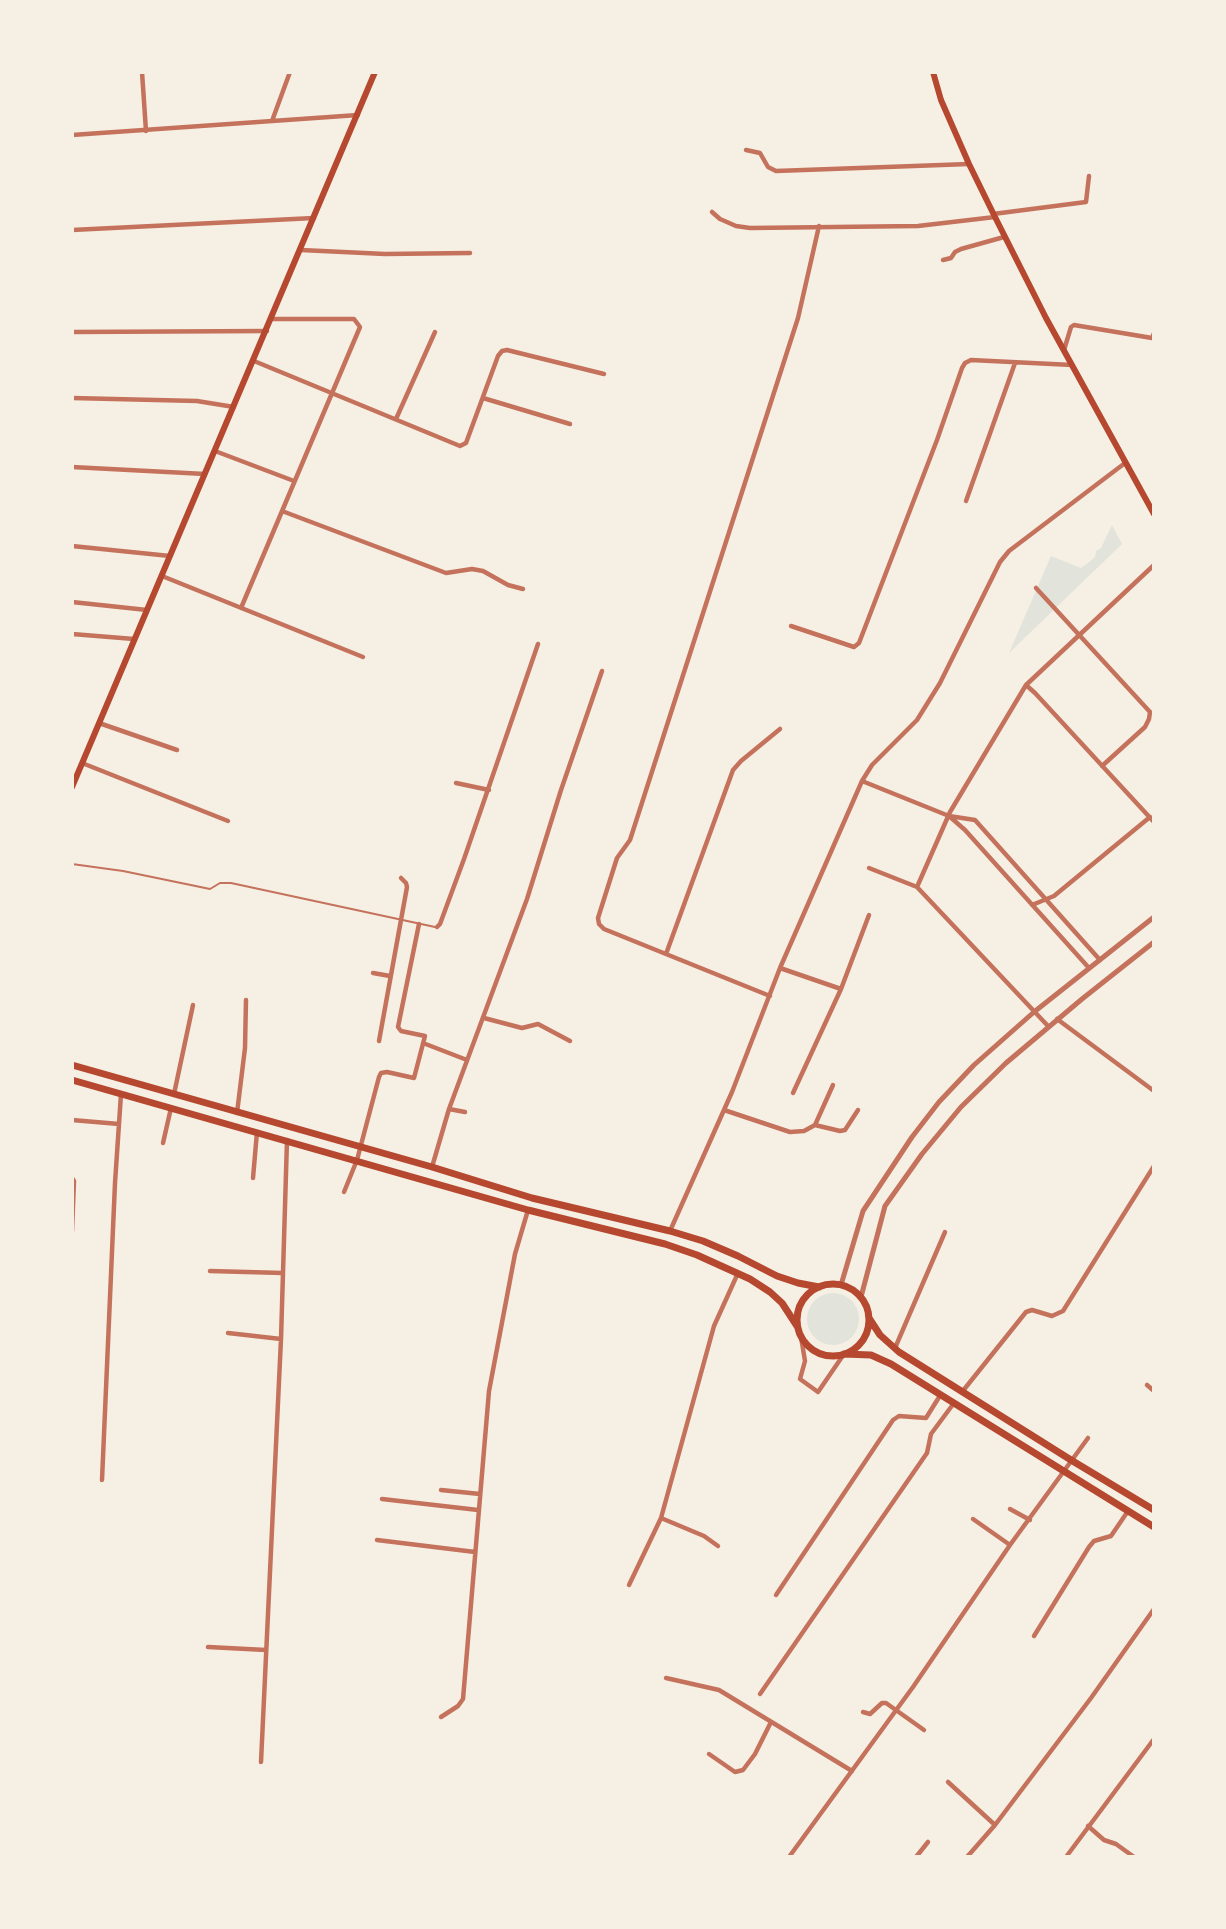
<!DOCTYPE html>
<html>
<head>
<meta charset="utf-8">
<style>
	body { margin:0 }
	#map { position:relative; width:1226px; height:1929px; overflow:hidden; background:#f6efe4; font-family:Montserrat,sans-serif }
	canvas { display:block }
	.frame { position:absolute; inset:0; border:74px solid #f6efe4; pointer-events:none }
</style>
</head>
<body>
<div id="map">
<canvas width="1226" height="1929"></canvas>
<div class="frame"></div>
</div>
<script>
const context = document.querySelector('canvas').getContext('2d');
context.lineJoin = 'round';
function fillPath(path, color) { context.fillStyle = color; context.fill(path, 'evenodd'); }
const shape = rows => new Path2D(rows.map(r => 'M' + r).join(''));
function strokePath(path, color, width, dash) { context.strokeStyle = color; context.lineWidth = width; context.lineCap = dash ? 'butt' : 'round'; context.setLineDash(dash || []); context.stroke(path); }
fillPath(shape([
	[1112,525,1122,544,1009,653,1051,556,1081,568,1088,563,1095,557,1096,551,1101,548],
	'807 1319a26 26 0 1 1 52 0a26 26 0 1 1-52 0Z'
]), '#e2e4dc');
strokePath(shape([
	[72,864,123,871,210,889,220,883,231,883,435,927]
]), '#c5725c', 2);
strokePath(shape([
	[142,72,146,131],
	[272,121,290,72],
	[72,135,358,115],
	[746,150,760,153,768,167,776,171,969,164],
	[712,212,720,219,736,226,750,228,918,226,995,217],
	[993,214,1086,202,1089,176],
	[72,230,314,218],
	[301,250,385,254,470,253],
	[943,260,951,258,955,252,961,249,1004,237],
	[72,332,267,331],
	[1064,350,1071,327,1074,325,1152,338,1154,333],
	[254,361,460,446,466,443,498,356,502,351,507,350,604,374],
	[72,398,197,401,234,407],
	[483,398,570,424],
	[396,419,435,332],
	[215,451,294,481],
	[72,467,205,474],
	[966,501,1015,363],
	[282,511,446,573,472,569,483,571,508,585,523,589],
	[72,546,170,556],
	[162,576,363,657],
	[1036,588,1150,712,1149,719,1145,727,1102,766],
	[72,602,147,610],
	[241,608,360,327,354,319,271,319],
	[791,626,854,647,859,643,937,440,962,368,965,363,971,360,1072,365],
	[72,634,134,639],
	[1026,685,1035,693,1154,822],
	[99,723,177,750],
	[82,763,228,821],
	[862,781,949,816,975,820,1100,960],
	[456,783,489,790],
	[949,816,965,830,1089,968],
	[869,868,917,887,1048,1026],
	[917,887,950,812,1026,685,1154,565],
	[1032,905,1054,896,1150,817],
	[437,927,440,924,464,859,538,644],
	[666,954,733,770,741,761,780,729],
	[780,968,841,989],
	[373,973,390,976],
	[770,996,604,929,599,924,598,918,617,858,630,840,798,318,819,226],
	[484,1018,522,1028,538,1024,570,1041],
	[1057,1019,1154,1091],
	[379,1041,407,887,406,883,401,878],
	[423,1043,467,1060],
	[793,1093,841,989,869,915],
	[174,1094,193,1005],
	[449,1109,465,1112],
	[724,1110,790,1132,804,1131,815,1125,833,1085],
	[237,1113,245,1048,246,1000],
	[72,1120,119,1124],
	[815,1125,840,1131,845,1130,858,1110],
	[163,1143,171,1108],
	[432,1167,449,1109,527,899,561,790,602,671],
	[72,1178,74,1181,72,1231],
	[253,1178,257,1132],
	[344,1192,357,1160,379,1077,381,1073,387,1072,414,1078,425,1036,401,1031,398,1027,419,924],
	[670,1231,732,1092,780,968,862,781,872,765,917,720,940,683,1000,562,1009,551,1125,463],
	[210,1271,283,1273],
	[228,1333,281,1339],
	[801,1337,805,1361,800,1379,818,1392,844,1354],
	[895,1348,945,1232],
	[1147,1385,1154,1391],
	[962,1392,1026,1312,1032,1310,1052,1316,1063,1311,1154,1166],
	[102,1480,115,1183,121,1094],
	[441,1490,480,1494],
	[382,1499,478,1510],
	[1010,1509,1030,1520],
	[661,1518,704,1536,718,1546],
	[973,1519,1010,1545],
	[377,1540,475,1552],
	[629,1585,661,1518,714,1326,738,1273],
	[776,1595,893,1420,899,1416,926,1418,941,1394],
	[1034,1636,1089,1547,1094,1541,1111,1536,1128,1511],
	[208,1647,266,1650],
	[666,1678,719,1690,852,1771],
	[760,1694,927,1453,931,1434,954,1403],
	[863,1712,870,1714,882,1703,886,1703,924,1730],
	[441,1717,458,1706,463,1699,489,1391,515,1254,528,1210],
	[709,1754,735,1772,743,1770,755,1754,771,1722],
	[261,1762,281,1339,287,1140],
	[948,1782,995,1825],
	[1088,1826,1104,1840,1116,1844,1134,1857],
	[789,1857,913,1687,1010,1545,1088,1438],
	[916,1857,928,1842],
	[967,1857,995,1825,1091,1698,1154,1609],
	[1066,1857,1154,1739]
]), '#c5725c', 4.5);
strokePath(shape([
	[841,1285,863,1211,912,1137,939,1102,974,1065,1034,1012,1154,917],
	[861,1297,885,1206,922,1154,961,1107,1006,1063,1082,999,1154,942]
]), '#c5725c', 5);
strokePath(shape([
	[933,72,941,100,969,164,995,217,1046,318,1154,514],
	[72,787,375,72]
]), '#b5482f', 6);
strokePath(shape([
	[72,1065,432,1167,532,1198,670,1231,703,1241,738,1256,777,1276,798,1283,819,1287],
	[72,1080,528,1210,665,1244,697,1255,750,1279,770,1292,782,1303,797,1326],
	'797 1320a36 36 0 1 1 72 0a36 36 0 1 1-72 0Z',
	[869,1318,880,1335,899,1352,1071,1460,1154,1510],
	[844,1354,871,1355,891,1364,1154,1527]
]), '#b5482f', 7);
</script>
</body>
</html>
